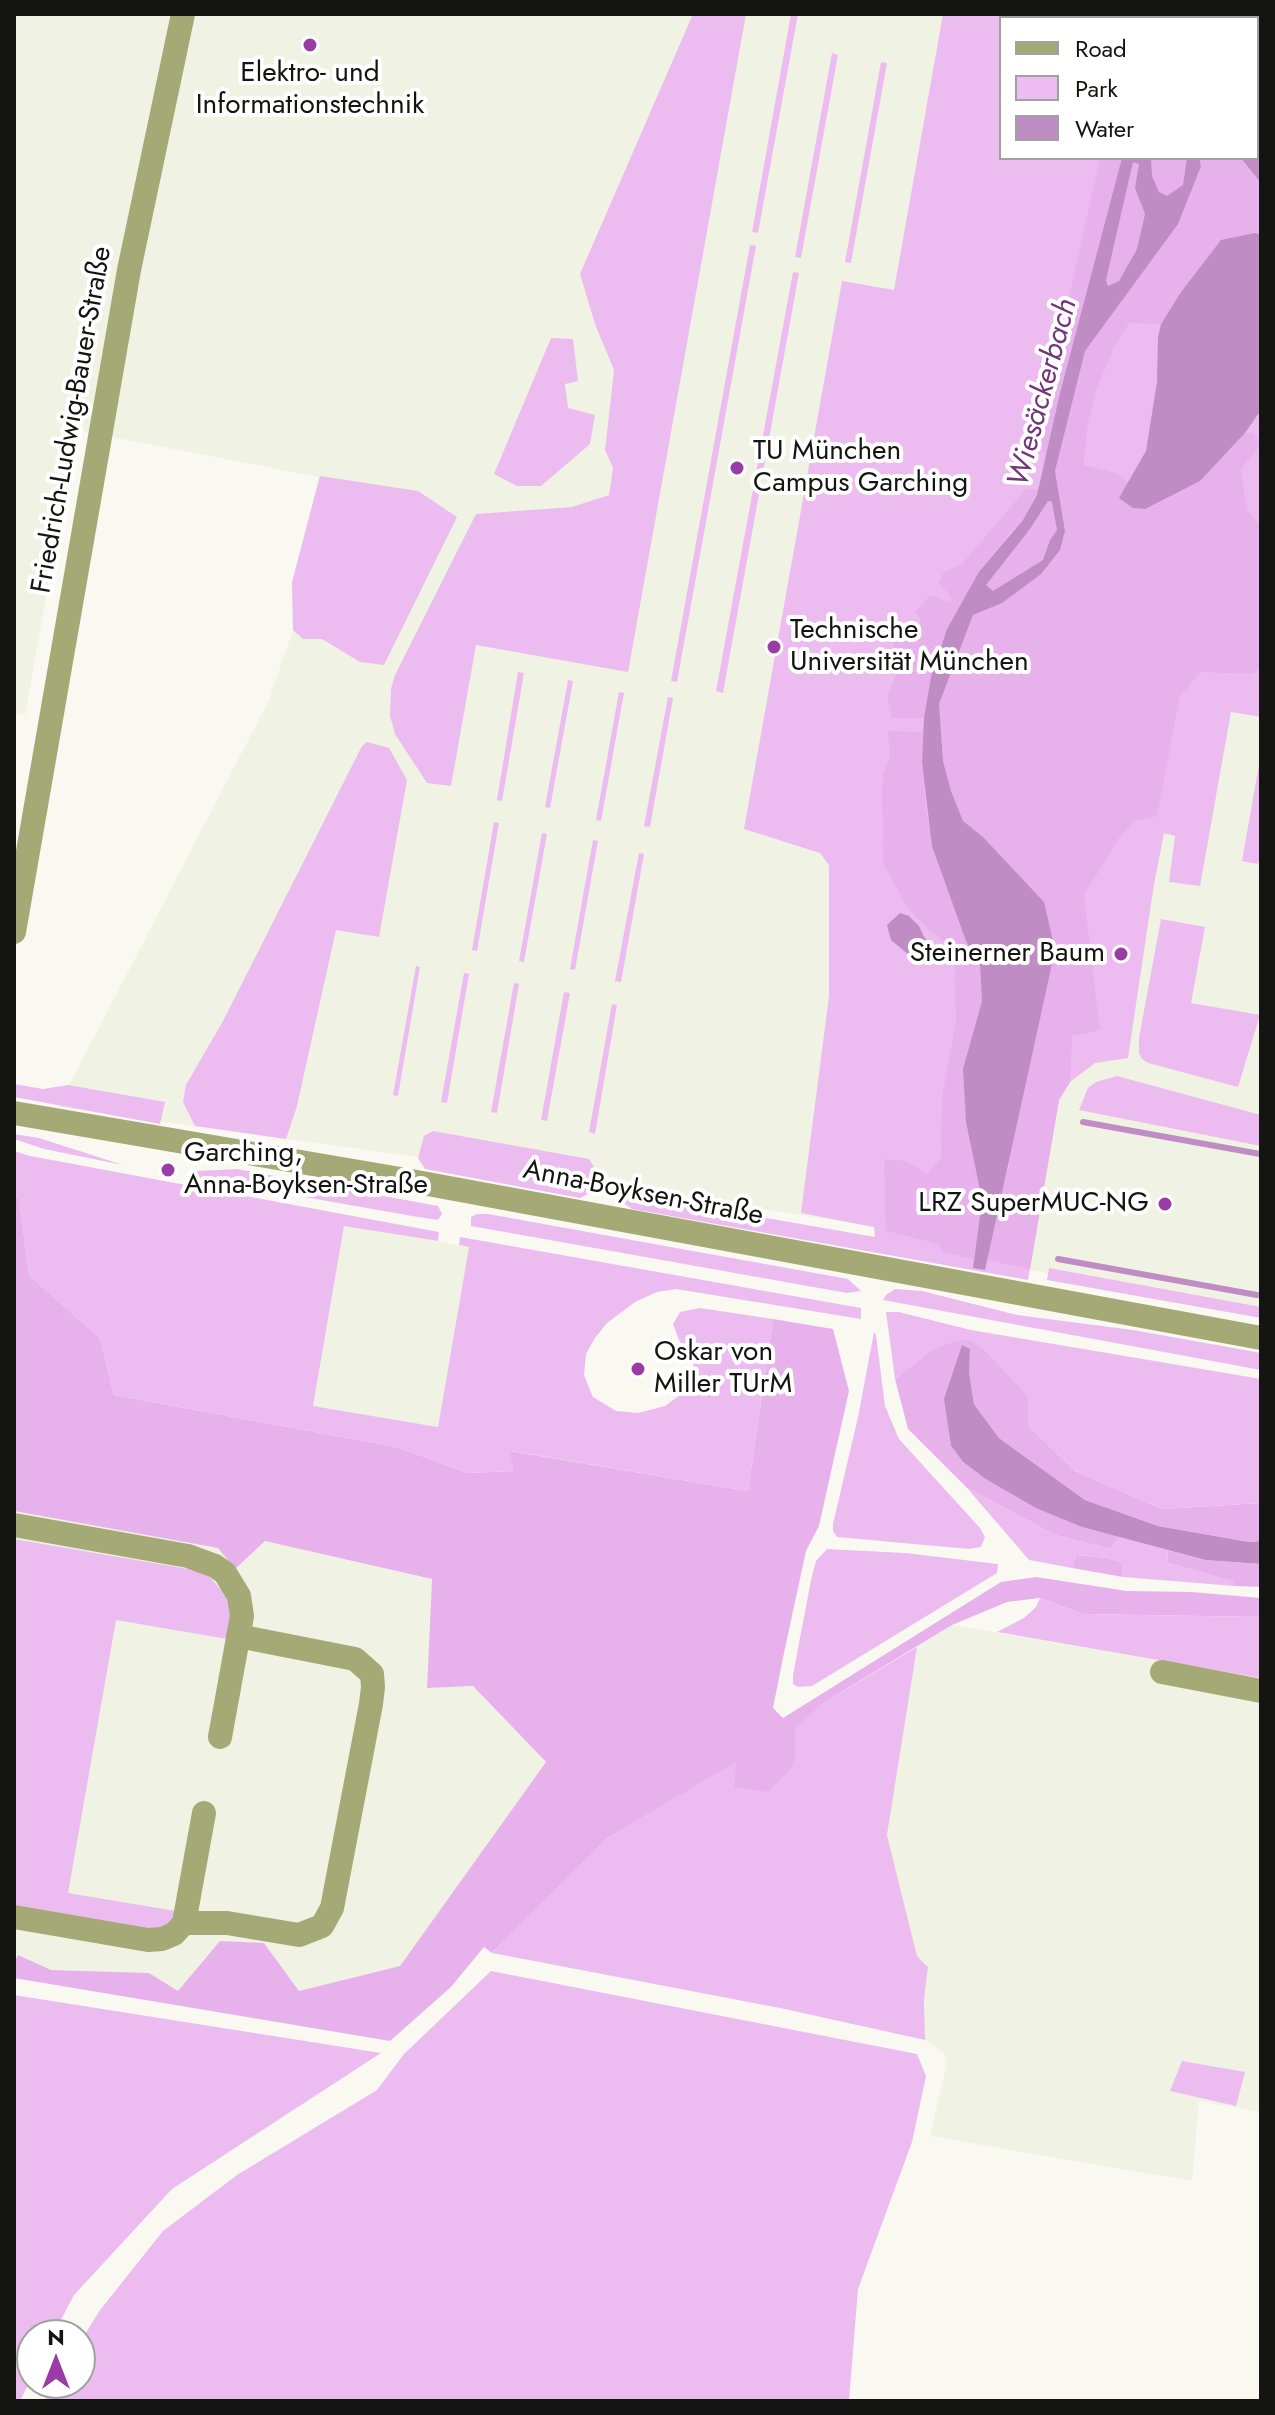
<!DOCTYPE html>
<html>
<head>
<meta charset="utf-8">
<style>
	body { margin:0 }
	#map { position:relative; width:1275px; height:2415px; overflow:hidden; background:#f9f9f2; font-family:Jost,sans-serif }
	canvas { display:block }
	.frame { position:absolute; inset:0; border:16px solid #141412; pointer-events:none }
	.legend { position:absolute; left:999px; top:16px; width:260px; height:144px; box-sizing:border-box; background:#fff; border:2px solid #a1a1a0; margin:0; padding:10px 14px; list-style:none; font-size:24px; color:#141412 }
	.legend li { display:flex; align-items:center; gap:16px; height:40px }
	.legend b { width:40px; border:2px solid #a1a1a0 }
	.north { position:absolute; left:16px; top:2319px; width:80px; height:80px; box-sizing:border-box; background:#fff; border:2px solid #a1a1a0; border-radius:50%; rotate:0deg; font-size:22px; font-weight:700; line-height:32px; text-align:center; color:#141412 }
	.north::after { content:''; display:block; margin:auto; width:28px; height:36px; background:#9a3ca5; clip-path:polygon(50% 0,100% 100%,50% 72%,0 100%) }
</style>
</head>
<body>
<div id="map">
<canvas width="1275" height="2415"></canvas>
<div class="frame"></div>
<ul class="legend">
<li><b style="height:10px;background:#a5a975"></b>Road</li>
<li><b style="height:22px;background:#ecbcf1"></b>Park</li>
<li><b style="height:22px;background:#bf8cc4"></b>Water</li>
</ul>
<div class="north">N</div>
</div>
<script>
const context = document.querySelector('canvas').getContext('2d');
context.lineJoin = 'round';
function fillPath(path, color) { context.fillStyle = color; context.fill(path, 'evenodd'); }
const shape = rows => new Path2D(rows.map(r => 'M' + r).join(''));
function strokePath(path, color, width, dash) { context.strokeStyle = color; context.lineWidth = width; context.lineCap = dash ? 'butt' : 'round'; context.setLineDash(dash || []); context.stroke(path); }
function drawText(font, color, halo, rows, align = 'center') {
  context.font = font + ' Jost,sans-serif'; context.lineWidth = 8; context.setLineDash([]); context.textBaseline = 'middle'; context.strokeStyle = halo; context.fillStyle = color; for (const [text, x, y, turn = 0] of rows) {
    context.save(); context.translate(x, y); context.rotate((+turn || 0) * Math.PI / 180); context.textAlign = isNaN(turn) ? turn : align; if (halo) context.strokeText(text, 0, 0); context.fillText(text, 0, 0); context.restore();
  }
}
fillPath(shape([
	[14,14,1261,14,1261,1309,999,1265,874,1227,618,1185,58,1107,269,700,293,630,292,582,319,477,76,430,25,715,14,713],
	[1001,18,1257,18,1257,158,1001,158],
	[344,1225,469,1247,438,1427,313,1406],
	[14,1511,218,1548,265,1541,432,1579,427,1688,473,1686,546,1762,400,1966,299,1991,264,1943,178,1991,149,1973,51,1970,18,1956,14,1963],
	[952,1625,1261,1678,1261,2112,1199,2101,1192,2181,930,2136,947,2064,945,2054,925,2040,924,1999,928,1967,917,1956,887,1835,917,1647]
]), '#f0f2e3');
fillPath(shape([
	[693,14,746,14,628,672,476,645,451,786,427,783,395,734,390,716,391,689,395,675,476,514,572,507,609,495,613,468,605,450,614,370,595,324,580,274],
	[791,14,798,14,758,233,752,232],
	[943,14,1261,14,1261,717,1231,712,1200,886,1169,882,1175,836,1164,833,1154,884,1128,1058,1095,1063,1070,1082,1059,1100,1028,1280,632,1209,622,1202,618,1192,875,1237,874,1227,801,1213,829,996,829,865,820,853,744,829,842,281,894,290],
	[1001,18,1257,18,1257,158,1001,158],
	[832,53,838,55,801,258,795,257],
	[881,62,887,63,851,263,845,262],
	[750,245,756,246,677,682,671,681],
	[793,272,799,273,723,693,716,691],
	[551,338,573,339,578,381,565,384,568,408,595,415,590,444,541,486,517,486,494,474],
	[320,476,418,491,457,517,384,665,360,662,322,639,303,639,293,630,292,582],
	[518,672,524,673,502,801,497,800],
	[568,680,573,681,550,808,545,807],
	[619,692,624,693,601,821,596,820],
	[668,697,673,698,650,827,644,826],
	[367,742,389,748,407,780,379,937,336,930,297,1106,286,1139,195,1126,183,1102,186,1085,223,1021,362,746],
	[1261,753,1261,854,1258,864,1242,861],
	[494,822,499,823,477,951,472,950],
	[542,833,547,834,524,962,519,961],
	[593,840,598,841,575,970,570,969],
	[639,853,644,854,621,982,615,981],
	[1161,919,1205,927,1191,1003,1260,1015,1238,1087,1148,1063,1142,1059,1139,1053,1139,1038],
	[416,966,420,967,398,1096,393,1095],
	[464,973,469,974,447,1103,441,1102],
	[514,983,519,984,497,1113,491,1112],
	[564,992,570,993,547,1121,541,1120],
	[612,1004,617,1005,595,1134,589,1132],
	[1117,1076,1261,1115,1261,1146,1079,1110,1088,1088,1096,1082],
	[14,1084,43,1089,68,1085,165,1102,160,1124,14,1097],
	[433,1131,589,1159,599,1174,595,1191,580,1198,425,1169,418,1158,424,1136],
	[14,1134,39,1138,123,1165,44,1149,14,1139],
	[14,1151,30,1156,439,1232,438,1241,344,1226,313,1406,438,1427,469,1247,459,1245,460,1237,861,1308,861,1319,676,1289,657,1292,635,1302,607,1323,595,1338,586,1354,584,1375,593,1397,616,1411,638,1413,665,1406,684,1392,693,1375,693,1361,679,1340,673,1324,680,1312,700,1308,773,1319,748,1491,511,1451,513,1471,468,1473,397,1447,114,1395,100,1338,29,1275,19,1198,14,1197],
	[237,1169,438,1206,442,1214,438,1220,412,1216,197,1178,197,1171],
	[477,1214,488,1214,848,1279,861,1291,847,1293,471,1226,471,1217],
	[1049,1268,1261,1307,1261,1318,1047,1280],
	[895,1289,922,1291,1017,1315,1133,1330,1261,1353,1261,1370,883,1300,886,1295],
	[886,1312,899,1312,971,1330,1261,1379,1261,1503,1162,1509,1075,1471,1028,1425,930,1351,895,1379],
	[874,1332,876,1335,885,1406,899,1439,980,1528,985,1537,981,1547,969,1549,837,1537,833,1531,833,1524,858,1417],
	[967,1488,1055,1535,1110,1549,1120,1537,1167,1550,1168,1563,1234,1581,1234,1586,1123,1577,1122,1563,1108,1558,1076,1555,1072,1568,1029,1560],
	[14,1539,194,1570,210,1577,229,1599,232,1612,227,1639,116,1620,68,1893,176,1911,169,1926,154,1931,14,1908],
	[827,1549,905,1553,998,1564,997,1573,812,1686,798,1687,793,1684,793,1675,811,1580,816,1561],
	[1040,1598,1083,1614,1261,1617,1261,1678,997,1632,1024,1618,1036,1607],
	[917,1647,887,1835,917,1956,928,1967,924,1999,925,2040,780,2008,492,1953,608,1838,737,1761,734,1787,796,1751,794,1728,825,1702],
	[491,1971,917,2054,926,2076,912,2142,858,2289,849,2401,44,2401,54,2383,80,2383,80,2342,100,2310,163,2231,237,2175,377,2090,404,2054],
	[14,1995,381,2053,172,2189,74,2295,53,2335,32,2335,32,2377,20,2401,14,2401],
	[1182,2061,1245,2072,1236,2106,1170,2091]
]), '#ecbcf1');
fillPath(shape([
	[1100,158,1122,158,1121,166,1060,393,1046,457,1038,441,1045,388,1068,302],
	[1151,158,1187,158,1183,185,1167,197,1159,192,1152,176],
	[1199,158,1241,158,1261,183,1261,235,1255,233,1221,240,1181,292,1161,324,1129,323,1114,347,1096,391,1087,429,1084,465,1115,473,1129,483,1120,498,1223,457,1245,433,1253,433,1261,443,1241,469,1247,510,1261,526,1261,665,1253,674,1201,672,1180,696,1157,816,1135,821,1119,838,1084,895,1100,1030,1072,1036,1070,1082,1059,1100,1030,1269,987,1260,998,1202,1009,1166,983,837,963,821,951,791,943,760,939,704,973,615,1002,603,1060,550,1065,531,1055,471,1085,351,1178,224,1201,166],
	[1133,161,1139,164,1135,188,1145,213,1137,249,1119,281,1108,286,1106,280],
	[1026,489,1039,489,1023,520,1009,534,931,677,924,718,892,718,887,696,898,671,890,655,899,630,913,632,921,620,915,612,930,595,951,602,952,599,939,582,944,572,961,565],
	[1048,500,1052,502,1057,530,1050,540,1043,560,993,591,986,585,1030,529],
	[888,731,923,732,922,762,927,817,966,941,980,966,982,1001,963,1069,966,1122,982,1200,974,1259,942,1252,939,1244,886,1231,884,1159,905,1161,927,1174,941,1158,942,1097,956,1021,954,957,947,944,928,929,908,908,883,863,882,791,883,774,890,757],
	[14,1197,19,1198,29,1275,100,1338,114,1395,397,1447,468,1473,513,1471,510,1451,748,1491,773,1319,833,1329,849,1391,819,1526,806,1551,784,1653,773,1708,783,1718,1001,1582,1036,1577,1127,1591,1192,1592,1261,1598,1261,1617,1083,1614,1040,1598,1007,1602,952,1625,825,1702,795,1728,796,1752,792,1767,768,1792,734,1787,736,1762,608,1838,492,1953,484,1947,451,1987,390,2041,14,1978,14,1963,18,1955,51,1970,149,1973,178,1991,220,1941,264,1943,299,1991,400,1966,546,1762,473,1686,427,1688,432,1579,265,1541,235,1569,218,1548,14,1511],
	[970,1340,982,1348,1028,1396,1028,1425,1075,1471,1162,1509,1261,1503,1261,1541,1249,1542,1158,1526,1085,1500,999,1438,974,1404,969,1372,970,1349,962,1345,945,1399,951,1446,963,1462,984,1478,1082,1527,1120,1537,1110,1549,1055,1535,967,1488,908,1429,895,1379,930,1351,955,1341],
	[1167,1550,1205,1560,1261,1564,1261,1587,1234,1586,1233,1581,1168,1563],
	[1076,1555,1108,1558,1122,1563,1123,1577,1072,1568]
]), '#e7b2ec');
fillPath(shape([
	[1239,14,1261,14,1261,183,1241,158,1257,158,1257,18,1240,18],
	[1122,158,1151,158,1152,176,1159,192,1167,196,1183,185,1187,158,1199,158,1201,166,1178,224,1085,351,1055,471,1065,531,1060,550,1041,574,1002,603,973,615,939,704,943,761,951,791,963,821,983,837,1044,902,1055,950,985,1270,973,1268,982,1200,966,1122,963,1069,982,1001,980,966,966,941,932,846,922,762,924,718,931,677,947,629,979,572,1023,520,1037,495,1060,393],
	[1133,162,1139,164,1135,188,1145,214,1137,249,1119,281,1108,286,1106,280],
	[1048,501,1052,502,1057,530,1050,540,1043,560,993,591,986,585,1030,529],
	[1255,233,1261,235,1261,410,1245,433,1200,481,1145,509,1133,508,1119,498,1146,451,1157,382,1158,337,1161,324,1181,292,1221,240],
	[900,913,909,916,919,926,924,937,937,951,935,958,929,963,920,964,891,940,887,925],
	[962,1345,970,1349,969,1372,974,1404,999,1438,1085,1500,1158,1526,1249,1542,1261,1541,1261,1564,1205,1560,1082,1527,1036,1508,984,1478,963,1462,951,1446,944,1399]
]), '#bf8cc4');
strokePath(shape([
	[1083,1122,1260,1154],
	[1058,1259,1257,1295]
]), '#bf8cc4', 6);
strokePath(shape([
	[14,932,129,270,183,14],
	[14,1113,406,1180,1261,1338],
	[14,1525,188,1556,215,1566,225,1573,239,1596,242,1616,220,1737],
	[1162,1672,1261,1691],
	[14,1917,148,1940,162,1939,174,1934,184,1923,204,1813],
	[184,1923,227,1923,299,1935,322,1926,332,1908,371,1704,373,1687,372,1674,355,1659,238,1636]
]), '#a5a975', 24);
for (const [x, y, r, color] of [
	[310,45,8,"#9a3ca5"],
	[737,468,8,"#9a3ca5"],
	[774,647,8,"#9a3ca5"],
	[1121,954,8,"#9a3ca5"],
	[168,1170,8,"#9a3ca5"],
	[1165,1204,8,"#9a3ca5"],
	[638,1369,8,"#9a3ca5"]
]) { const dot = new Path2D(); dot.arc(x, y, r, 0, 2 * Math.PI); context.fillStyle = color; context.fill(dot); strokePath(dot, '#fff', 3); }
drawText('28px', '#141412', '#fff', [
	["Elektro- und",310,74,"center"],
	["Informationstechnik",310,106,"center"],
	["TU München",753,452],
	["Campus Garching",753,484],
	["Technische",790,631],
	["Universität München",790,663],
	["Steinerner Baum",1105,954,"right"],
	["Garching,",184,1154],
	["Anna-Boyksen-Straße",184,1186],
	["LRZ SuperMUC-NG",1149,1204,"right"],
	["Oskar von",654,1353],
	["Miller TUrM",654,1385]
], 'left');
drawText('28px', '#141412', '#fff', [
	["Friedrich-Ludwig-Bauer-Straße",73,420,-80],
	["Anna-Boyksen-Straße",643,1194,11]
]);
drawText('italic 30px', '#74367b', '#fff', [
	["Wiesäckerbach",1044,393,-75]
]);
</script>
</body>
</html>
